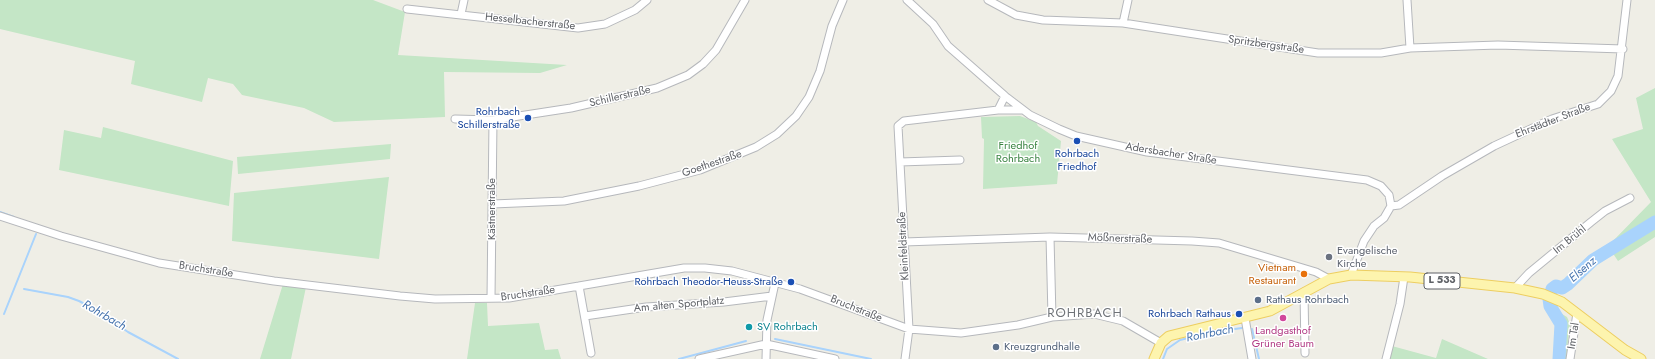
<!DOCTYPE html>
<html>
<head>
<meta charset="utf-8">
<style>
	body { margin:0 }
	canvas { display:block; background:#efeee6 }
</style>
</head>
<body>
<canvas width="1655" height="359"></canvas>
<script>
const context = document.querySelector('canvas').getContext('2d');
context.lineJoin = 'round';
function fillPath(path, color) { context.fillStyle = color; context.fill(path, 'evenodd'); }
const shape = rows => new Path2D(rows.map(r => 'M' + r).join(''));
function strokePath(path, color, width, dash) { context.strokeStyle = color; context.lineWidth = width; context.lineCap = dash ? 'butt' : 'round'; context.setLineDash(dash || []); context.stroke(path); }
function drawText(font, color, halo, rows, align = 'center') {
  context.font = font + ' Jost,sans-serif'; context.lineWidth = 3; context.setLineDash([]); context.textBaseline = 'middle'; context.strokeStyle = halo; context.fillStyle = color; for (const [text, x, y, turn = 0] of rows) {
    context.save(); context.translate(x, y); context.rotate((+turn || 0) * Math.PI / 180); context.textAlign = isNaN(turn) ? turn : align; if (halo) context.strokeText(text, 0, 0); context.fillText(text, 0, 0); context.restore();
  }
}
fillPath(shape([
	[0,0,373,0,405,12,398,55,567,65,540,73,444,72,445,117,334,122,304,108,242,95,233,84,208,78,202,102,131,84,135,61,0,29],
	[1655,88,1655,237,1618,261,1608,246,1651,202,1612,139,1643,129,1636,98],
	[1020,116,1036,122,1038,126,1061,141,1057,184,983,189,984,139,982,138,981,117],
	[103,127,233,161,229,206,59,170,64,130,101,138],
	[391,144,390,159,238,174,237,157],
	[389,177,379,259,232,241,234,193],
	[283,284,306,287,291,359,260,359],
	[475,303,487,303,488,326,539,323,545,350,558,349,561,359,467,359],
	[1557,311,1567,317,1570,324,1566,359,1556,359,1559,321],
	[1442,339,1488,359,1388,359,1392,346,1436,358]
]), '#c4e6c6');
strokePath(shape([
	[0,212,14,217],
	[24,289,68,297,79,301,96,310,128,332,178,359],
	[4,314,36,234],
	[1252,329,1259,359],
	[775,339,871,359],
	[679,359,746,341],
	[1163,359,1167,349,1180,340,1213,332,1242,328]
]), '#a9d3fc', 2);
strokePath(shape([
	[1559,359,1561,324,1550,306,1549,299,1552,289,1556,286,1562,288,1568,284,1593,260,1655,222]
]), '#a9d3fc', 13);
const minor = shape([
	[907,0,933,24,948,46,1005,96,1030,115,1059,129,1076,136,1147,152,1367,180,1381,186,1389,195,1391,206,1384,218,1374,226,1364,241,1351,275],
	[988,0,1016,15,1043,20,1123,23,1318,53,1381,53,1410,48,1498,45,1623,49],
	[1407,0,1410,48],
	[407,9,578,28,605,24,635,10,647,0],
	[461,14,464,0],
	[1123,23,1128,0],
	[998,110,1023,110],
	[455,119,493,120,571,108,657,88,688,75,703,64,716,50,745,0],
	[900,162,960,160],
	[493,204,564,201,639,186,700,170,756,147,777,134,796,116,809,97,820,71,832,26,843,0],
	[1391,206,1399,205,1442,176,1494,146,1552,119,1598,104,1611,91,1618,76,1627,0],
	[0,216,61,236,159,263,274,281,400,296,435,299,509,298,684,268,705,268,732,271,800,289,909,329,961,333,1018,325,1052,317,1094,314,1123,321,1161,343],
	[1050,237,1052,317],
	[904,242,1050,237,1192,241,1219,243,1316,272,1329,279],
	[579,286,591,353],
	[1515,288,1529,273,1591,222,1605,211,1630,198],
	[1304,292,1305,353],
	[491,298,493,120],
	[585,316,646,307,724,302,772,296],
	[1245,318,1252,359],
	[699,359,766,344,835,359],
	[766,359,767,320,775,283],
	[905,359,909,329,898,126,904,121,998,110,1005,96],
	[1386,359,1400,304,1404,277],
	[1570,359,1577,313]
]);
const major = shape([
	[1154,359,1161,343,1169,336,1270,311,1329,279,1351,275,1410,277,1515,288,1543,294,1562,302,1625,350,1641,359]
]);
strokePath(minor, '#b6b8bc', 9);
strokePath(major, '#edce61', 11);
strokePath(minor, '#fff', 7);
strokePath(major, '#fdf4ae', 9);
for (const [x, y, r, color] of [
	[528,118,4,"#1a4fb4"],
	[1077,141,4,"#1a4fb4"],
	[1329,257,4,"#6b7280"],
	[1304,274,4,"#e8710a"],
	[791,282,4,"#1a4fb4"],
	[1258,300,4,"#5c6f8a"],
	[1239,314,4,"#1a4fb4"],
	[1283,318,4,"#d1479c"],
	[749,327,4,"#0f9aa8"],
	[996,347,4,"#5c6f8a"]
]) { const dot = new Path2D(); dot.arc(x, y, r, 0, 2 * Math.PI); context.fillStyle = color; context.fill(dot); strokePath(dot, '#fff', 1.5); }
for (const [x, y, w] of [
	[1442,281,36]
]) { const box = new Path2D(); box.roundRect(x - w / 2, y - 8, w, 16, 3); context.fillStyle = '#fff'; context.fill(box); strokePath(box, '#5e6166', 1); }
drawText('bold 10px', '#5e6166', null, [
	["L 533",1442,281]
]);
drawText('11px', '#5e6166', '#fff', [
	["Hesselbacherstraße",530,22,6],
	["Spritzbergstraße",1266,45,8],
	["Schillerstraße",620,97,-13],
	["Ehrstädter Straße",1553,121,-21],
	["Adersbacher Straße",1171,154,9],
	["Goethestraße",712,164,-19],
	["Kästnerstraße",492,209,-90],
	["Mößnerstraße",1120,239,2],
	["Im Brühl",1570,240,-39],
	["Kleinfeldstraße",904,246,-93],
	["Bruchstraße",206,270,9],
	["Bruchstraße",528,294,-8],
	["Am alten Sportplatz",679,305,-5],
	["Bruchstraße",856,309,22],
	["Im Tal",1574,336,-81]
]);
drawText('11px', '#164399', '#fff', [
	["Rohrbach",520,112],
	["Schillerstraße",520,125],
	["Rohrbach",1077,154,"center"],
	["Friedhof",1077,167,"center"],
	["Rohrbach Theodor-Heuss-Straße",783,282],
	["Rohrbach Rathaus",1231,314]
], 'right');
drawText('11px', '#388340', '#fff', [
	["Friedhof",1018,146],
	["Rohrbach",1018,159]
]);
drawText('11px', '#5b616d', '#fff', [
	["Evangelische",1337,251],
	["Kirche",1337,264]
], 'left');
drawText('11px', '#c56008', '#fff', [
	["Vietnam",1296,268],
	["Restaurant",1296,281]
], 'right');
drawText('11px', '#4e5e75', '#fff', [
	["Rathaus Rohrbach",1266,300],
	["Kreuzgrundhalle",1004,347]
], 'left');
drawText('11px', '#0d838f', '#fff', [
	["SV Rohrbach",757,327]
], 'left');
drawText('11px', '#b23c85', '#fff', [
	["Landgasthof",1283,331],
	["Grüner Baum",1283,344]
]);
drawText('italic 12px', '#4573ae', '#fff', [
	["Elsenz",1583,270,-41],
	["Rohrbach",104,316,30],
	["Rohrbach",1210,334,-11]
]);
context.letterSpacing = '1px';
drawText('13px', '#6f7378', '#fff', [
	["ROHRBACH",1085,314]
]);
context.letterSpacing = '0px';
</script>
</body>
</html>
